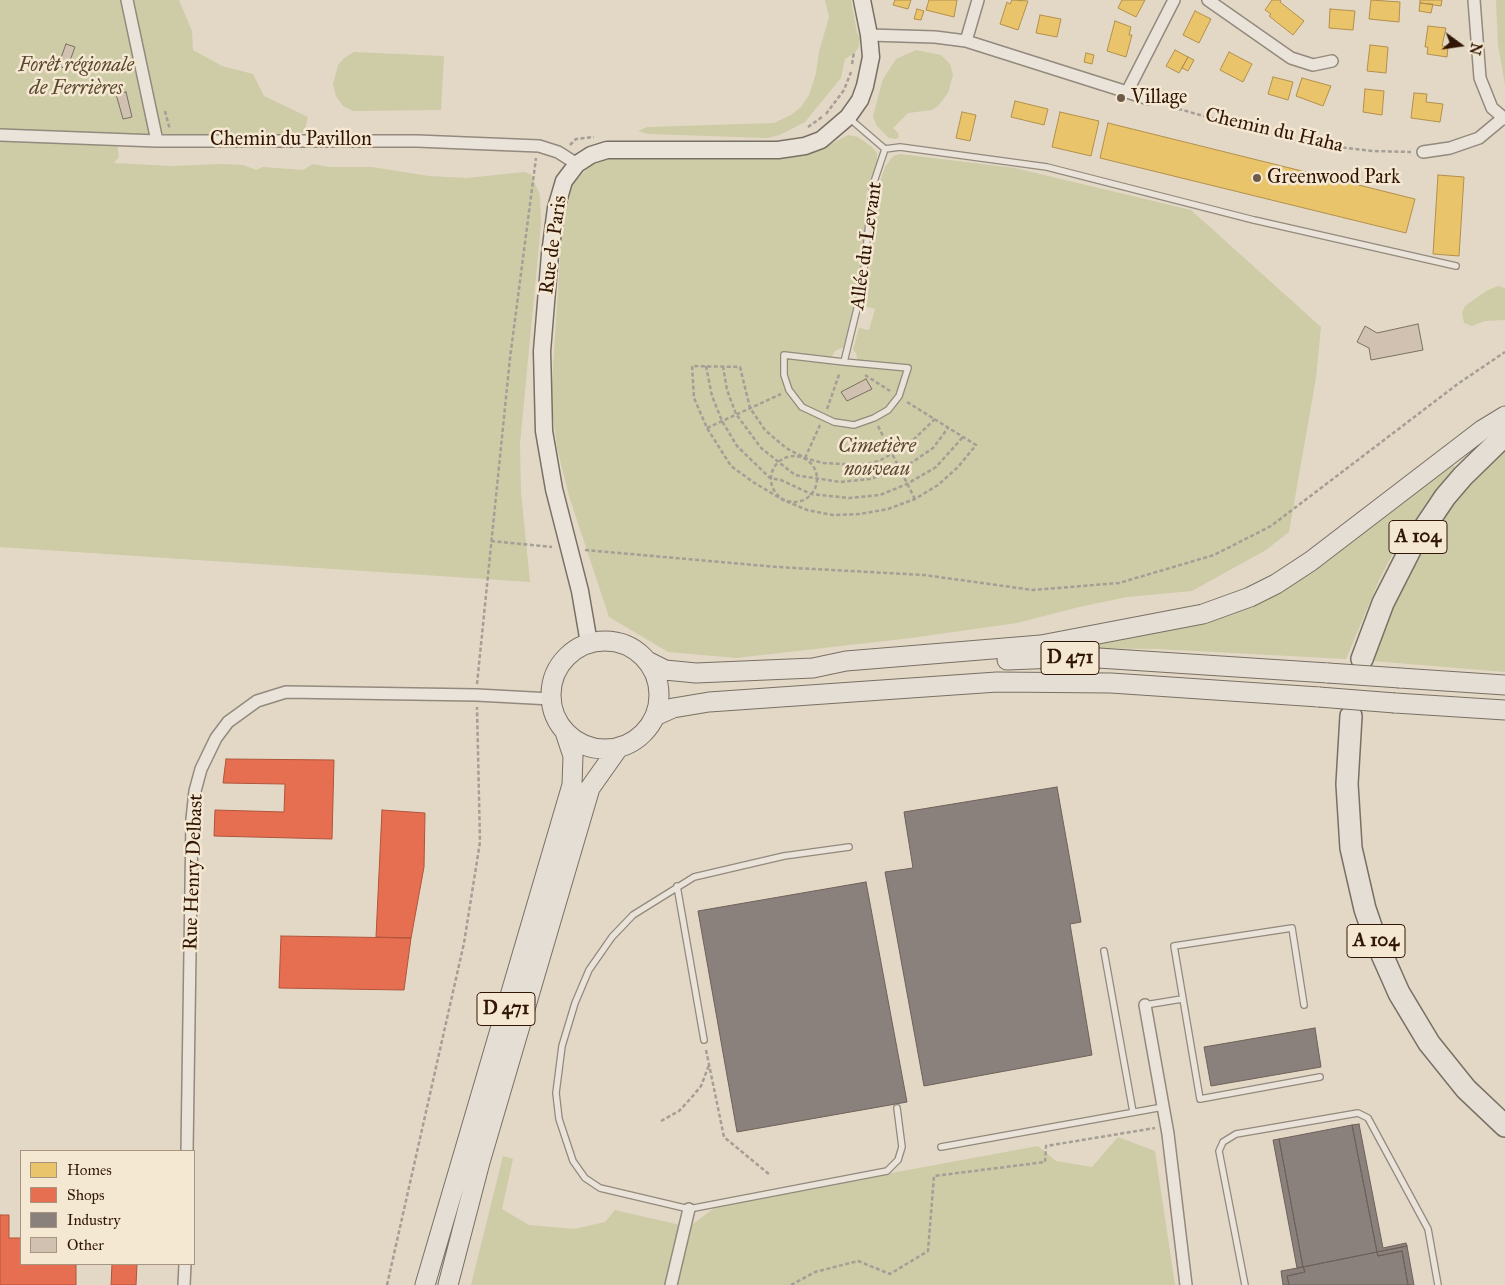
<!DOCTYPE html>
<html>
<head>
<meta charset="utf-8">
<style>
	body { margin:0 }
	#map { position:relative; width:1505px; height:1285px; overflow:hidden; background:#e3d8c6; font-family:"IM FELL Great Primer",serif }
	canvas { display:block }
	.legend { position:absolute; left:20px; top:1150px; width:175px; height:115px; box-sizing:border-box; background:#f5e8d2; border:1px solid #a79480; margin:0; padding:6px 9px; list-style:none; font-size:15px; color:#311606 }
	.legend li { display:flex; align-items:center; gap:10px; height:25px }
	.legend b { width:25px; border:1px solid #a79480 }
	.north { position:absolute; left:1435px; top:20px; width:50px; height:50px; -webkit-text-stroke:4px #f5e8d2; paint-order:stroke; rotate:104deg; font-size:14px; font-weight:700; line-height:20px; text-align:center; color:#311606 }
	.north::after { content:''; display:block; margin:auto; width:18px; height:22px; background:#311606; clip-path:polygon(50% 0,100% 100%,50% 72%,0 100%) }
</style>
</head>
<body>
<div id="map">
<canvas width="1505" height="1285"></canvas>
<ul class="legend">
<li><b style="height:14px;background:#e9c46a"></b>Homes</li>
<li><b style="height:14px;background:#e76f51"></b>Shops</li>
<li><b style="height:14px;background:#8a817c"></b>Industry</li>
<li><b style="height:14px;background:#d1c1b1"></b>Other</li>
</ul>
<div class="north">N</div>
</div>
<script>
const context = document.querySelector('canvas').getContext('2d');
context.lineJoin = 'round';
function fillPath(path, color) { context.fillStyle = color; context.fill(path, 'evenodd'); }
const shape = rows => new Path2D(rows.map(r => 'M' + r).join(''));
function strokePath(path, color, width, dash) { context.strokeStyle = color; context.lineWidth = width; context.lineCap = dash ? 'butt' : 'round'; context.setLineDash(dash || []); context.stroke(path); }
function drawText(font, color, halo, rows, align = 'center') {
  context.font = font + ' "IM FELL Great Primer",serif'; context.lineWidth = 5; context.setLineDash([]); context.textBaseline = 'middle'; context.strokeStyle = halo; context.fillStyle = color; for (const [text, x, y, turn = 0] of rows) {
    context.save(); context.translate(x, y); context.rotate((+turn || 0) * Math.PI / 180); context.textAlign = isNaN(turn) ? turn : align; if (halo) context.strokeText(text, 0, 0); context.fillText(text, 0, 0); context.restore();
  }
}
fillPath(shape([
	[0,0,179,0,192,31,193,50,222,66,253,74,264,96,308,117,305,129,294,143,117,145,119,157,114,163,171,166,221,164,243,165,256,170,263,167,303,170,313,164,329,167,372,167,429,176,467,178,524,172,531,174,540,195,541,224,520,444,521,492,530,582,0,547],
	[825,0,851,0,857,33,860,38,859,46,855,53,845,59,841,78,805,122,780,135,767,138,648,134,638,131,647,127,774,123,791,115,801,107,809,95,816,73,819,52,829,17],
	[1496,0,1505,0,1505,85,1498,45],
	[916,50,941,55,950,64,953,75,948,93,938,106,932,110,908,113,893,128,898,133,899,137,896,139,889,138,876,125,873,116,883,79,896,59],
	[354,52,444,56,441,110,353,111,343,106,336,96,333,84,338,65,344,58],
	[848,135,858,137,872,147,877,153,877,162,866,195,864,238,855,304,844,347,835,351,830,360,858,363,856,353,853,350,859,328,869,330,875,309,864,306,869,276,876,194,885,167,893,156,900,154,1015,168,1191,210,1321,327,1316,378,1289,532,1266,550,1192,591,1127,597,1079,607,1017,623,911,638,736,658,668,652,609,617,569,496,557,448,551,398,562,227,568,194,574,182,591,165,611,158,786,158,820,150],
	[1498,286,1505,288,1505,320,1485,321,1472,326,1464,323,1462,313,1465,306,1486,291],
	[1505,448,1505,672,1373,661,1392,607,1411,567,1445,513],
	[1452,464,1455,467,1428,500,1395,550,1380,578,1346,659,1157,649,1073,648,1222,613],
	[1118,1137,1155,1151,1175,1285,471,1285,503,1156,513,1159,502,1209,529,1225,574,1229,605,1222,615,1210,689,1227,718,1205,1038,1146,1056,1161,1092,1167]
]), '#cecba7');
const homes = shape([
	[895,0,911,0,908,9,893,5,895,0],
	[929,0,957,0,954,17,926,10,929,0],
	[1012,0,1028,1,1018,30,1000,24,1007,2,1010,4,1012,0],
	[1122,0,1145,0,1136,17,1118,8,1122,0],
	[1272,0,1281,0,1280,2,1304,21,1293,35,1269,16,1271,14,1265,10,1272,0],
	[1371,0,1400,2,1399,22,1369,19,1371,0],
	[1420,0,1442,0,1441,6,1420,3,1420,0],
	[1420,3,1433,4,1431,13,1419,11,1420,3],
	[917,9,924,11,921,20,914,19,917,9],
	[1330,9,1355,11,1353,30,1329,28,1330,9],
	[1195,11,1211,19,1199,43,1183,35,1195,11],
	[1040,15,1061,19,1057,37,1036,33,1040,15],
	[1115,21,1131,27,1129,35,1132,35,1126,57,1107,51,1115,21],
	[1428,26,1446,28,1442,46,1448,47,1447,57,1427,54,1428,47,1425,47,1428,26],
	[1370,45,1388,47,1386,73,1367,71,1370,45],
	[1175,50,1188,57,1179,73,1166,66,1175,50],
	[1229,52,1252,64,1243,82,1220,70,1229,52],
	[1086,53,1094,55,1092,64,1084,62,1086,53],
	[1188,57,1194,60,1188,71,1182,68,1188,57],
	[1273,77,1293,82,1288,100,1268,94,1273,77],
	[1302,78,1331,86,1323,106,1296,96,1302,78],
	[1365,89,1384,91,1382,115,1363,112,1365,89],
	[1414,93,1427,94,1426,102,1443,104,1440,122,1411,118,1414,93],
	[1015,101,1048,109,1044,125,1011,117,1015,101],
	[962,112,976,115,970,141,956,138,962,112],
	[1060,112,1099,121,1091,156,1052,147,1060,112],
	[1108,123,1415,199,1406,233,1100,158,1108,123],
	[1438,175,1464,177,1459,256,1433,254,1438,175]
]);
fillPath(homes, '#e9c46a');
strokePath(homes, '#b2904c', 1);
const shops = shape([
	[226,759,334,760,332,839,214,836,215,810,284,812,285,784,223,783,226,759],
	[382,810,425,813,424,867,411,938,376,937,382,810],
	[281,936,411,938,404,990,279,988,281,936],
	[0,1215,9,1215,9,1238,21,1238,21,1264,76,1264,76,1285,0,1285,0,1215],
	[112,1264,137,1264,136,1285,111,1285,112,1264]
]);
fillPath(shops, '#e76f51');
strokePath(shops, '#b0543a', 1);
const industry = shape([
	[1057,787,1081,922,1070,924,1092,1055,924,1086,885,872,913,868,904,812,1057,787],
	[866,882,907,1102,737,1132,698,911,866,882],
	[1315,1028,1321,1067,1211,1086,1204,1047,1315,1028],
	[1359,1124,1383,1248,1406,1243,1407,1246,1377,1252,1352,1125,1359,1124],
	[1352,1125,1377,1252,1303,1267,1279,1139,1352,1125],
	[1279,1139,1303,1267,1297,1268,1273,1140,1279,1139],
	[1407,1246,1414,1285,1408,1285,1402,1251,1378,1256,1377,1252,1407,1246],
	[1402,1251,1408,1285,1289,1285,1287,1276,1305,1272,1303,1267,1377,1252,1378,1256,1402,1251],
	[1303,1267,1305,1272,1287,1276,1289,1285,1283,1285,1281,1271,1303,1267]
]);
fillPath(industry, '#8a817c');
strokePath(industry, '#6f6159', 1);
const building = shape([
	[66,44,75,47,67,69,58,66,66,44],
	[126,92,132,117,123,119,116,94,126,92],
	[1418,324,1423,350,1371,360,1369,348,1357,342,1365,326,1377,333,1418,324],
	[866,379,872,389,847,401,841,392,866,379]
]);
fillPath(building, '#d1c1b1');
strokePath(building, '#797064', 1);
const lane = shape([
	[849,118,885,149],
	[885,149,900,147,1047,167,1254,220,1456,266],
	[784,355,844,362,908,368,899,396,888,410,874,418,854,425,834,422,802,407,789,390,784,375,784,355],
	[844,362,862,288,873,185,885,149],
	[849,847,784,856,694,877,633,915,612,937,589,970,575,1003,562,1046,556,1093,559,1119,573,1161,585,1178,600,1188,689,1209,887,1171,898,1160,902,1147,897,1108],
	[677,886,704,1040],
	[1104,951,1133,1112],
	[1145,1005,1182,999],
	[1304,1005,1292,928,1174,946,1200,1099,1320,1077],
	[941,1147,1163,1107],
	[1245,1285,1219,1151,1223,1142,1236,1134,1358,1113,1368,1118,1428,1229,1438,1285]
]);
const street = shape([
	[127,0,157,141],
	[1208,0,1291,58,1313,65,1332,61],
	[1474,0,1480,78,1492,108,1505,119],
	[869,35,935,37,966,41,1149,99],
	[966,41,978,0],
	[1127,92,1174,0],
	[0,135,157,141,417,141,539,146,558,152,577,164],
	[1423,152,1450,148,1479,138,1503,118],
	[1145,1005,1168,1134,1186,1285],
	[187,1151,192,819,195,791,201,769,216,738,228,722,257,701,286,692,477,695,551,699],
	[184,1285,185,1264],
	[671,1285,689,1209]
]);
const secondary = shape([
	[589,643,580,591,554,489,544,431,542,351,550,254,556,208,564,181,577,164,591,155,607,150,778,150,805,146,821,140,848,117,860,100,865,86,871,57,869,35,862,0]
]);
const primary = shape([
	'551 695a54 54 0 1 1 108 0a54 54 0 1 1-108 0Z',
	[1007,660,1083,657,1328,673],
	[647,661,665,670,696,673,813,668,846,661,1041,645,1203,614,1250,597,1276,584,1311,561,1482,430,1505,416],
	[1400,678,1505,685],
	[1395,703,1505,710],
	[655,716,673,708,709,702,997,682,1111,683,1319,697],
	[425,1285,572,785,573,756,565,732],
	[448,1285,480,1162,590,788,619,747]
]);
const highway = shape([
	[1362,659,1383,603,1412,546,1445,497,1463,476,1505,435],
	[1351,716,1347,784,1351,848,1365,909,1376,941,1399,993,1429,1043,1466,1089,1505,1126]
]);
strokePath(lane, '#93897d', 8);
strokePath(street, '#93897d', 14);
strokePath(secondary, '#797064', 19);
strokePath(primary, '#797064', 21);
strokePath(highway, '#797064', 24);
strokePath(shape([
	[852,64,854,52],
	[1162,98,1179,109,1246,128,1320,145,1372,151,1411,152],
	[165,111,170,130],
	[826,114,844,90,851,72],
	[808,127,822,117],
	[570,145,576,139,594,137],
	[706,366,712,396,722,421,737,446,770,478,781,480,811,494,849,498,880,495,907,484,936,467,963,437],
	[723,366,727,390,736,414,761,448,795,475,840,482,870,479,900,469,914,461,933,448,948,428],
	[865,375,890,391],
	[907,402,976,445,958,467,938,485,915,499,888,509,860,514,833,515,807,510,783,500,753,482,731,466,707,428,694,398,692,366,740,367,750,408,765,430,786,448,805,458,823,463,862,465,879,461,909,444,935,419],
	[827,409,840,372],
	[878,426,915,499],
	[707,428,781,394],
	'771 479a23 23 0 1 1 46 0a23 23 0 1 1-46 0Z',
	[805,458,820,425],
	[491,541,552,547],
	[585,550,777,567,924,575,1033,590,1119,583,1214,555,1271,526,1459,383,1505,352],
	[477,684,510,358,536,158],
	[706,1050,724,1137,770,1175],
	[661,1121,679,1111,692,1097,701,1086,709,1065],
	[387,1285,464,943,480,842,477,707],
	[791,1285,815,1272,858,1261,890,1274,928,1251,934,1176,1045,1162,1046,1146,1155,1128]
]), '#a59e96', 2.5, [4, 2.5]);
strokePath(lane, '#e9e3da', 5.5);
strokePath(street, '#e9e3da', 11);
strokePath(secondary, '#e9e3da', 16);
strokePath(primary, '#e5ded4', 19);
strokePath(highway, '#e5ded4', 21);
const primaryBridge = shape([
	[1328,673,1400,678],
	[1319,697,1395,703]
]);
strokePath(primaryBridge, '#797064', 21, []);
strokePath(primaryBridge, '#e5ded4', 19);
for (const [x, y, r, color] of [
	[1121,98,5,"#6f5a49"],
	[1257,178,5,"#6f5a49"]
]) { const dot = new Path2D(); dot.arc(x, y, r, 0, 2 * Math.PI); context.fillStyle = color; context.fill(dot); strokePath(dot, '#f5e8d2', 2); }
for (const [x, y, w] of [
	[1418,537,58],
	[1070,658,58],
	[1376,941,58],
	[506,1009,58]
]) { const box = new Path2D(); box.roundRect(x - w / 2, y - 16.5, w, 33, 4); context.fillStyle = '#f5e8d2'; context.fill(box); strokePath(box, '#311606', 1); }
drawText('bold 19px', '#311606', null, [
	["A 104",1418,537],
	["D 471",1070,658],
	["A 104",1376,941],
	["D 471",506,1009]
]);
drawText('italic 20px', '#5b492f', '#f5e8d2', [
	["Forêt régionale",76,66],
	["de Ferrières",76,89],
	["Cimetière",877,447],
	["nouveau",877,470]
]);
drawText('20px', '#311606', '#f5e8d2', [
	["Village",1131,98],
	["Greenwood Park",1267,178]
], 'left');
drawText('20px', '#311606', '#f5e8d2', [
	["Chemin du Haha",1274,131,13],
	["Chemin du Pavillon",291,140],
	["Rue de Paris",554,245,-82],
	["Allée du Levant",867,246,-82],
	["Rue Henry Delbast",194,872,-88]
]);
</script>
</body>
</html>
